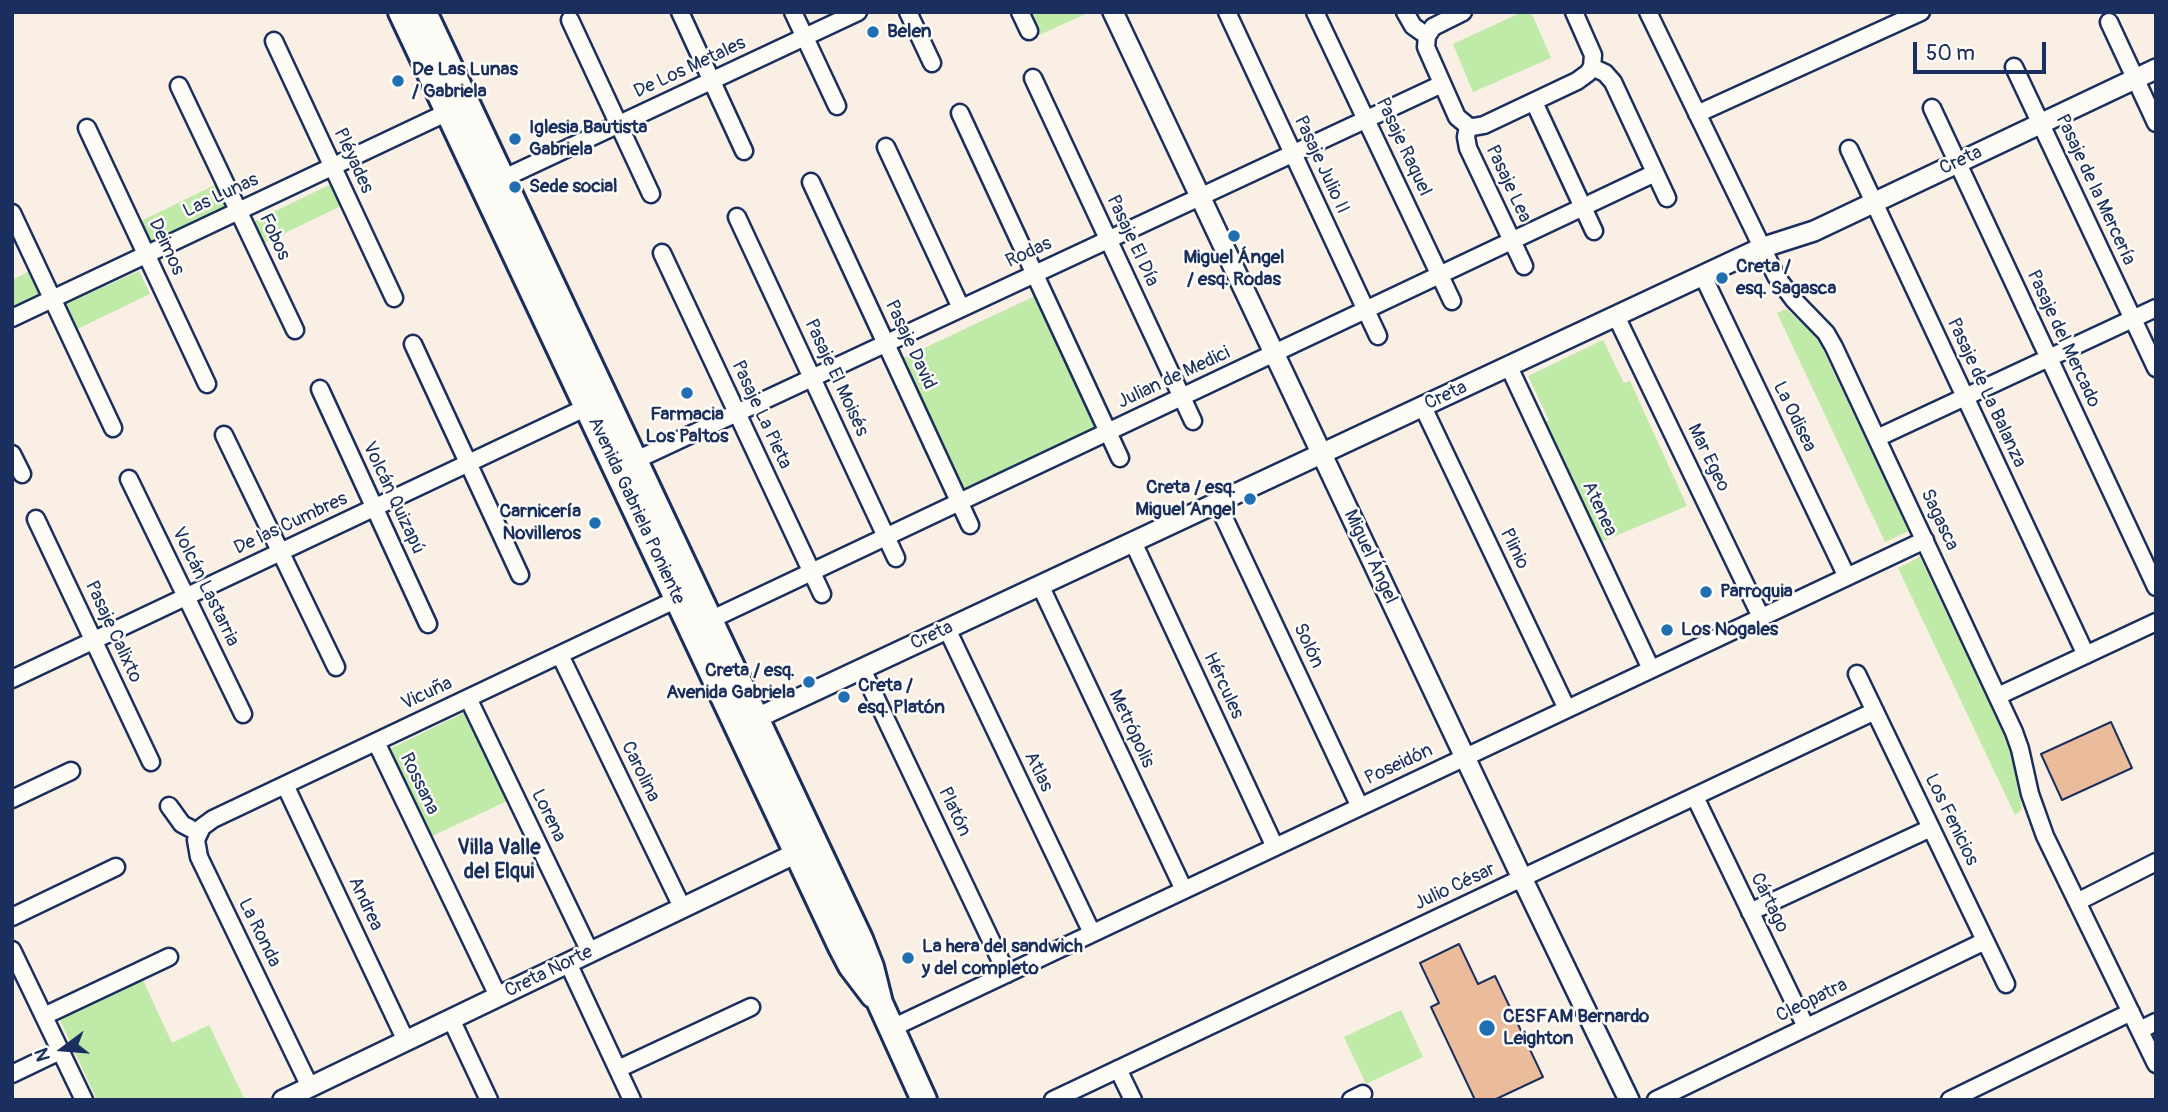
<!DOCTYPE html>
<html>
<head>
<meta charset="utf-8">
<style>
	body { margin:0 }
	#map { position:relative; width:2168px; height:1112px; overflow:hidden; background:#f9efe5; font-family:Pangolin,sans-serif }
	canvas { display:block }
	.frame { position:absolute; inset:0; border:14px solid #1b2f5e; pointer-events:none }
	.north { position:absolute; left:28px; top:1014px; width:70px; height:70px; -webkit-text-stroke:5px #fdfcf7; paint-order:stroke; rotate:254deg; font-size:19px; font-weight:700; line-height:28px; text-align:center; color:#1b2f5e }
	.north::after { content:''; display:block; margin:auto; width:24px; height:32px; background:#1b2f5e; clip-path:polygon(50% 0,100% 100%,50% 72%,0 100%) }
	.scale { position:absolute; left:1913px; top:42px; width:133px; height:32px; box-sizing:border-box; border:4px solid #1b2f5e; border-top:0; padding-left:9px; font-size:21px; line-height:24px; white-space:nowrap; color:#1b2f5e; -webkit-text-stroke:5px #fdfcf7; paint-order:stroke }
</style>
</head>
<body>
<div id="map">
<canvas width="2168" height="1112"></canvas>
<div class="frame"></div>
<div class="north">N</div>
<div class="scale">50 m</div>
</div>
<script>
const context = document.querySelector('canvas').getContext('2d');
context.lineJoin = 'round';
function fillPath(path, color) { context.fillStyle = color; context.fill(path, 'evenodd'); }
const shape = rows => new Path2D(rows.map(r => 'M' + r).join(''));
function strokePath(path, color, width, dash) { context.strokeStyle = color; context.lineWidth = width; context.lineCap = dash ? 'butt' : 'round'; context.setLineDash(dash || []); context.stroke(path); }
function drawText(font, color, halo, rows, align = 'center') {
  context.font = font + ' Pangolin,sans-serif'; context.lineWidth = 5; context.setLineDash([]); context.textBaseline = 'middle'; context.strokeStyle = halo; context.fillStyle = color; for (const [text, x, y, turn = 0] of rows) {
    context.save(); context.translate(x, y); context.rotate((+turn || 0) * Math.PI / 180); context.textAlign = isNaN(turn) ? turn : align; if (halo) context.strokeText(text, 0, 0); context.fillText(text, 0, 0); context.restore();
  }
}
fillPath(shape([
	[1030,12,1088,12,1088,13,1039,35],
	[1522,12,1531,12,1551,58,1473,92,1453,44],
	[219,183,228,206,149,244,139,222],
	[331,184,341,206,264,243,253,222],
	[139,271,150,294,73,331,61,306],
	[28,272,44,300,12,315,12,280],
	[1037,295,1101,427,962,491,901,359],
	[1786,309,1817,337,1909,531,1885,542,1777,313],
	[1603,340,1624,383,1630,381,1687,506,1596,544,1542,423,1549,420,1528,376],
	[1920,557,2010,746,2022,809,2015,815,1898,568],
	[465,712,507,801,428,838,388,750],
	[142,978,172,1043,209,1025,244,1098,97,1100,59,1018],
	[1401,1010,1423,1057,1366,1084,1344,1037]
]), '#bfeaa7');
const building = shape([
	[2111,722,2132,768,2062,800,2041,754,2111,722],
	[1459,944,1478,984,1495,976,1543,1077,1494,1100,1475,1100,1431,1007,1439,1003,1420,963,1459,944]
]);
fillPath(building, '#ebbc9b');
strokePath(building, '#1b2f5e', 2);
const minor = shape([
	[680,12,744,151],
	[793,12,837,106],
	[908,12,932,63],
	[1020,12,1029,31],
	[1227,12,1378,336],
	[1315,12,1452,301],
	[1405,12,1413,26,1427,36],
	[1463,12,1433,27,1427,36,1426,47,1457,117,1468,126],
	[1648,12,1776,276,1794,300,1826,333,1834,347,2014,732,2020,749,2030,794,2045,836,2156,1064],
	[570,20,651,194],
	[2109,22,2156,123],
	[274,41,394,298],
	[1592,67,1605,73,1613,82,1667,198],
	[2014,67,2156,368],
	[1033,78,1193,421],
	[179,86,295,330],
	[1534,102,1594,231],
	[1932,108,2156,587],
	[960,113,1120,458],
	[1697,114,1921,12],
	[1468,126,1473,127,1484,125,1577,81,1588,73,1592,67,1593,55,1574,12],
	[1468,126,1466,137,1468,148,1524,266],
	[87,128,207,384],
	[886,147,961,308],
	[1849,149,2086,655],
	[502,179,858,12],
	[811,182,970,525],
	[12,213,113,428],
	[737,217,896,558],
	[662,253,822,594],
	[1703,276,1847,577],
	[1616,316,1761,617],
	[12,318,448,112],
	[413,344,520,575],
	[1509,367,1651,669],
	[320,389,428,624],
	[1423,407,1567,709],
	[224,435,336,667],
	[1877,438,2156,308],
	[12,454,22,474],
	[634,461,1442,84],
	[129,479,243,714],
	[1217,503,1360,807],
	[36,519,151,762],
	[1133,542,1275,847],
	[1040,585,1184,890],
	[710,620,1655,173],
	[947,629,1092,933],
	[560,655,682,907],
	[862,669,1007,974],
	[1857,674,2006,984],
	[12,679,587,407],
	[1998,696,2156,622],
	[468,698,590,952],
	[376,742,498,996],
	[285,785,406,1041],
	[1695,797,1806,1027],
	[12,799,71,771],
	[169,806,182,824,199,833],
	[2077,902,2156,862],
	[1750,912,1931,828],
	[12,917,116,867],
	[12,950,84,1100],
	[568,963,632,1100],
	[44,1016,169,957],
	[451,1019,489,1100],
	[892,1028,1925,540],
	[2140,1030,2156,1022],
	[618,1069,751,1007],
	[1118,1069,1133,1100],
	[12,1074,60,1051],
	[310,1087,199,857,196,840,202,827,213,819,677,599],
	[1053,1100,1875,711],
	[1351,1100,1363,1094],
	[1656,1100,1985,941],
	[1950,1100,2131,1012]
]);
const tertiary = shape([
	[1113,12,1522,878,1629,1100],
	[744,724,1761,248,1814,231,2156,69],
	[283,1100,809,847]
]);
const primary = shape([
	[401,12,841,947,851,966,873,995],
	[424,12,860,939,871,967,880,1003,924,1100]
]);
strokePath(minor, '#1b2f5e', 21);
strokePath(tertiary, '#1b2f5e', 24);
strokePath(primary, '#1b2f5e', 30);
strokePath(minor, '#fdfcf7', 16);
strokePath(tertiary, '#fdfcf7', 19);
strokePath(primary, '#fdfcf7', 24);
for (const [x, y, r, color] of [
	[873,32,7,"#1f6fb2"],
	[398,81,7,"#1f6fb2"],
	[515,139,7,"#1f6fb2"],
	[515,187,7,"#1f6fb2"],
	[1234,236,7,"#1f6fb2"],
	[1722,278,7,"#1f6fb2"],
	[687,393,7,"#1f6fb2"],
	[1250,499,7,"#1f6fb2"],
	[595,523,7,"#1f6fb2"],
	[1706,592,7,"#1f6fb2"],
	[1667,630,7,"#1f6fb2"],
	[809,682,7,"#1f6fb2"],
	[844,697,7,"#1f6fb2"],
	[908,958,7,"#1f6fb2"],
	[1487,1028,9,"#1f6fb2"]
]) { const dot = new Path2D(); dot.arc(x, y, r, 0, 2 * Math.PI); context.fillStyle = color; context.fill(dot); strokePath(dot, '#fdfcf7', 2.5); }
drawText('bold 19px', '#1b2f5e', '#fdfcf7', [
	["Belen",887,32],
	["De Las Lunas",412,70],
	["/ Gabriela",412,92],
	["Iglesia Bautista",529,128],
	["Gabriela",529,150],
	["Sede social",529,187],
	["Miguel Ángel",1234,258,"center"],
	["/ esq. Rodas",1234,280,"center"],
	["Creta /",1736,267],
	["esq. Sagasca",1736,289],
	["Farmacia",687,415,"center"],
	["Los Paltos",687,437,"center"],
	["Creta / esq.",1236,488,"right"],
	["Miguel Angel",1236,510,"right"],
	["Carnicería",581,512,"right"],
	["Novilleros",581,534,"right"],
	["Parroquia",1720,592],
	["Los Nogales",1681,630],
	["Creta / esq.",795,671,"right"],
	["Avenida Gabriela",795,693,"right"],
	["Creta /",858,686],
	["esq. Platón",858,708],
	["La hera del sandwich",922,947],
	["y del completo",922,969],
	["CESFAM Bernardo",1503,1017],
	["Leighton",1503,1039]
], 'left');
drawText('19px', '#1b2f5e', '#fdfcf7', [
	["De Los Metales",690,68,-25],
	["Pasaje Raquel",1403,147,65],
	["Pléyades",353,161,65],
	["Creta",1961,161,-25],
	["Pasaje Julio II",1321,165,65],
	["Pasaje Lea",1508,184,65],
	["Pasaje de la Mercería",2095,190,65],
	["Las Lunas",221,196,-25],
	["Fobos",274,237,65],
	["Pasaje El Día",1132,241,65],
	["Deimos",166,247,65],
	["Rodas",1029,253,-25],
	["Pasaje del Mercado",2063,339,65],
	["Pasaje David",910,345,65],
	["Pasaje El Moisés",836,378,65],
	["Julian de Medici",1174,378,-25],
	["Pasaje de La Balanza",1986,393,65],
	["Creta",1446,396,-25],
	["Pasaje La Pieta",761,415,65],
	["La Odisea",1794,417,64],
	["Mar Egeo",1708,458,64],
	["Volcán Quizapú",393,498,65],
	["Atenea",1599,509,65],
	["Avenida Gabriela Poniente",636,511,65],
	["Sagasca",1939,520,65],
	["De las Cumbres",291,524,-25],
	["Plinio",1514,549,64],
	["Miguel Ángel",1370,557,65],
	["Volcán Lastarria",205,587,64],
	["Pasaje Calixto",113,632,65],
	["Creta",932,636,-25],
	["Solón",1308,646,65],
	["Hércules",1223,686,65],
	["Vicuña",427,694,-25],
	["Metrópolis",1131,729,65],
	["Poseidón",1399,765,-25],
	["Carolina",640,772,64],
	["Atlas",1038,772,64],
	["Rossana",419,784,64],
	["Platón",954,812,65],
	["Lorena",548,816,64],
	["Los Fenicios",1951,820,64],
	["Julio César",1455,887,-25],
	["Cártago",1769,903,64],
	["Andrea",365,904,65],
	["La Ronda",259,933,64],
	["Creta Norte",549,972,-26],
	["Cleopatra",1812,1001,-26]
]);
drawText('bold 21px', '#1b2f5e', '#fdfcf7', [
	["Villa Valle",499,849],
	["del Elqui",499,873]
]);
</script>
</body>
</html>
